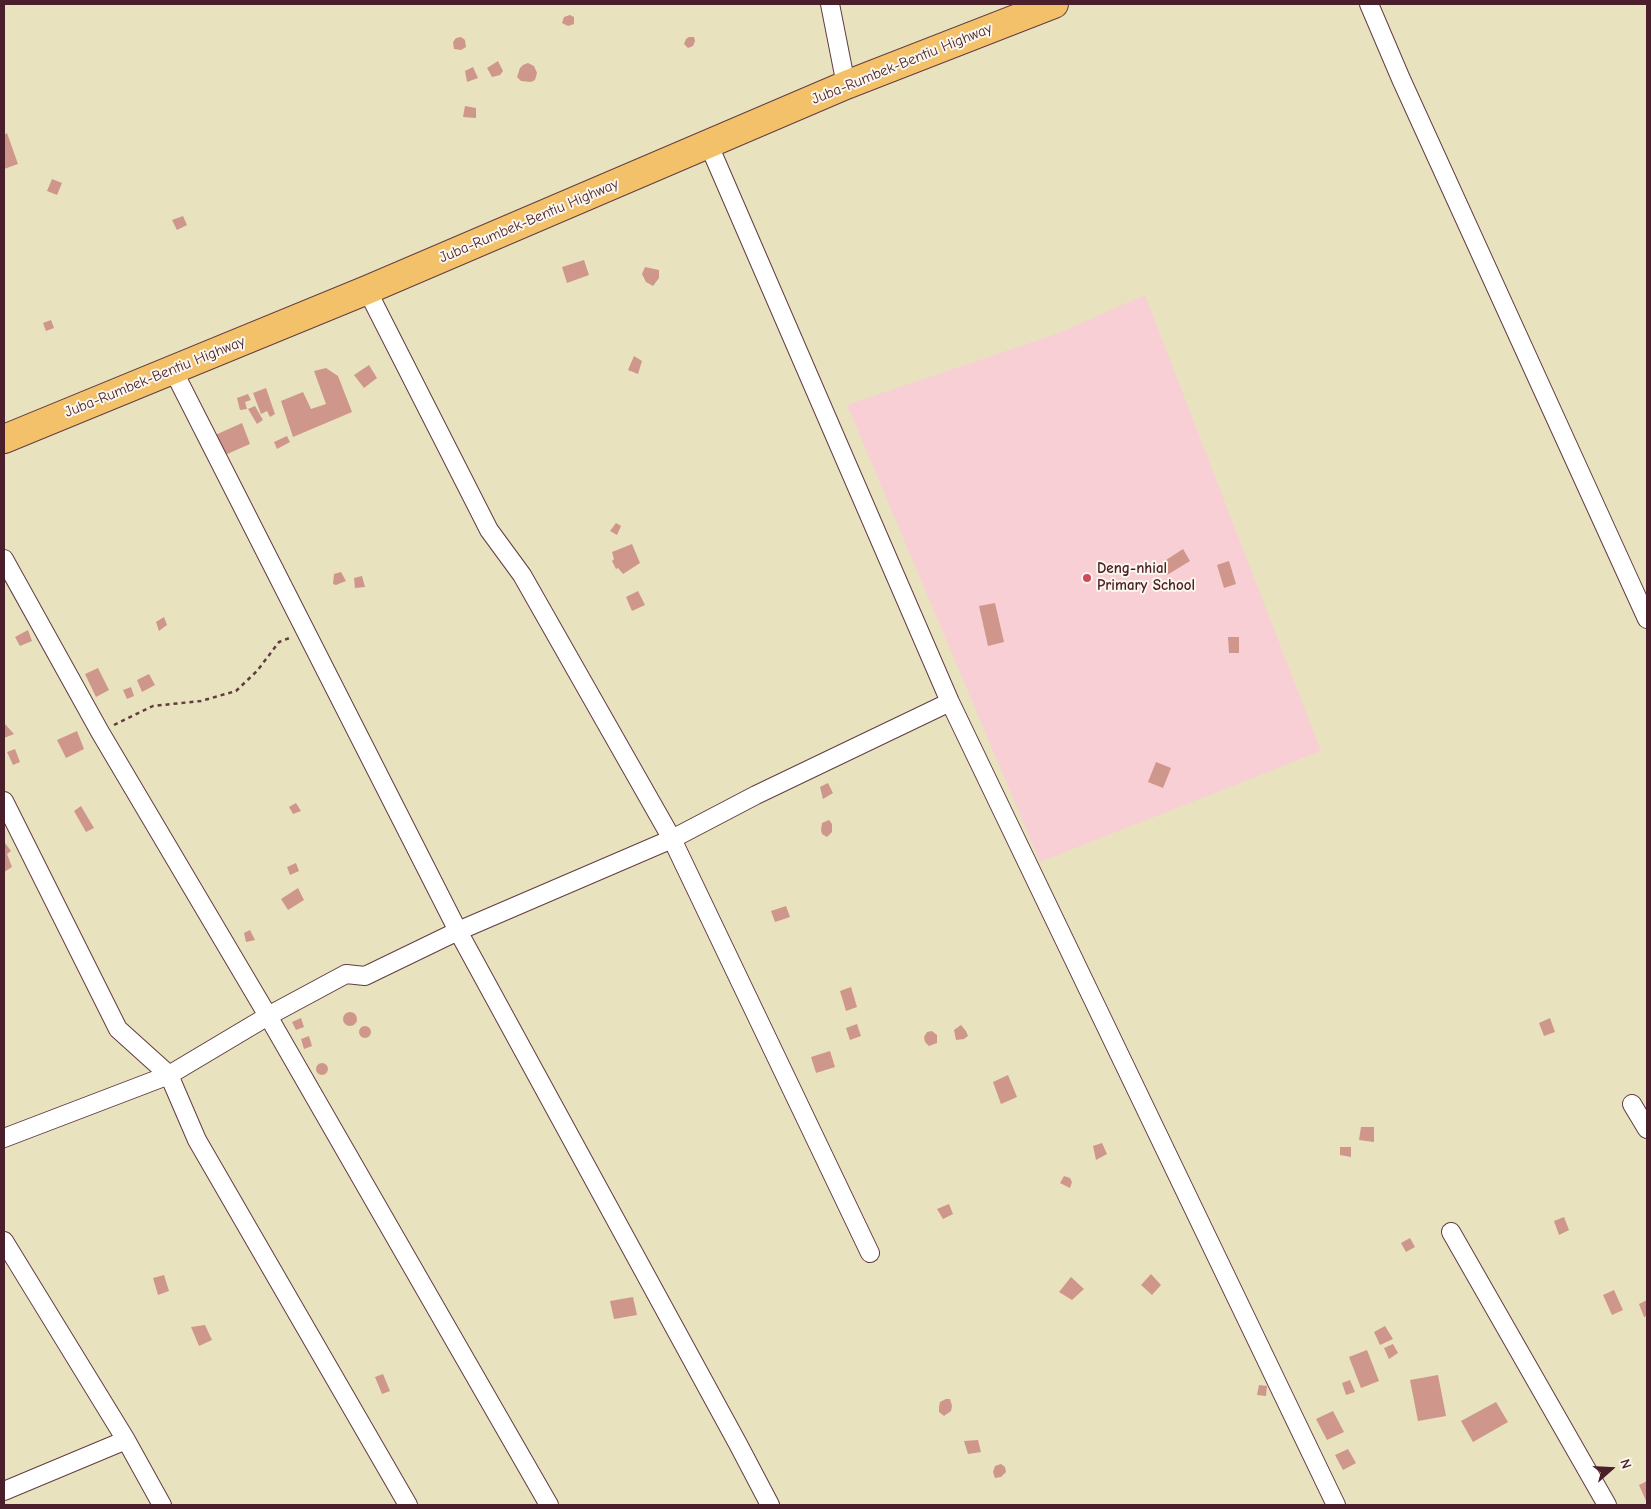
<!DOCTYPE html>
<html>
<head>
<meta charset="utf-8">
<style>
	body { margin:0 }
	#map { position:relative; width:1651px; height:1509px; overflow:hidden; background:#e9e2bf; font-family:"Comic Neue",sans-serif }
	canvas { display:block }
	.frame { position:absolute; inset:0; border:5px solid #4a1f2b; pointer-events:none }
	.north { position:absolute; left:1586px; top:1444px; width:50px; height:50px; -webkit-text-stroke:4px #fbf7ec; paint-order:stroke; rotate:71deg; font-size:14px; font-weight:700; line-height:20px; text-align:center; color:#4a1f2b }
	.north::after { content:''; display:block; margin:auto; width:18px; height:22px; background:#4a1f2b; clip-path:polygon(50% 0,100% 100%,50% 72%,0 100%) }
</style>
</head>
<body>
<div id="map">
<canvas width="1651" height="1509"></canvas>
<div class="frame"></div>
<div class="north">N</div>
</div>
<script>
const context = document.querySelector('canvas').getContext('2d');
context.lineJoin = 'round';
function fillPath(path, color) { context.fillStyle = color; context.fill(path, 'evenodd'); }
const shape = rows => new Path2D(rows.map(r => 'M' + r).join(''));
function strokePath(path, color, width, dash) { context.strokeStyle = color; context.lineWidth = width; context.lineCap = dash ? 'butt' : 'round'; context.setLineDash(dash || []); context.stroke(path); }
function drawText(font, color, halo, rows, align = 'center') {
  context.font = font + ' "Comic Neue",sans-serif'; context.lineWidth = 4; context.setLineDash([]); context.textBaseline = 'middle'; context.strokeStyle = halo; context.fillStyle = color; for (const [text, x, y, turn = 0] of rows) {
    context.save(); context.translate(x, y); context.rotate((+turn || 0) * Math.PI / 180); context.textAlign = isNaN(turn) ? turn : align; if (halo) context.strokeText(text, 0, 0); context.fillText(text, 0, 0); context.restore();
  }
}
fillPath(shape([
	[1145,295,1321,751,1040,862,847,405,1056,334]
]), '#f7cfd5');
fillPath(shape([
	[570,15,574,17,574,24,568,26,562,23,564,17],
	[461,37,465,40,466,47,461,50,454,49,453,42,456,38],
	[689,37,694,37,695,41,693,46,688,48,684,44,686,39],
	[498,61,503,71,500,75,492,77,487,68],
	[528,63,534,66,537,73,535,80,531,82,521,81,517,77,520,68,523,65],
	[473,67,478,78,467,82,465,71],
	[465,106,476,108,476,118,463,117],
	[7,133,18,164,4,169,4,135],
	[52,179,62,183,57,195,47,191],
	[183,216,187,225,177,230,172,220],
	[584,260,589,275,567,283,562,267],
	[645,267,659,270,659,278,653,286,646,282,642,274],
	[51,320,54,328,46,331,43,323],
	[634,356,642,361,638,374,628,370],
	[369,365,377,378,364,388,354,375],
	[326,368,338,376,352,412,293,437,281,401,303,392,311,409,326,404,314,371],
	[266,388,275,414,270,417,267,411,261,414,253,393],
	[248,394,251,400,245,402,247,409,240,410,237,398],
	[255,406,263,420,257,424,248,409],
	[242,423,250,444,225,455,213,436],
	[287,436,290,442,277,449,274,442],
	[616,523,621,526,617,535,610,531],
	[632,544,640,563,623,574,618,568,616,569,612,561,614,559,612,552],
	[1183,549,1190,561,1167,575,1160,564],
	[1229,561,1236,584,1224,588,1217,565],
	[341,572,346,581,336,585,333,584,334,574],
	[362,576,365,587,355,588,354,578],
	[638,591,645,605,632,611,626,597],
	[995,603,1004,642,988,646,979,606],
	[164,617,167,625,159,631,156,622],
	[28,630,32,641,20,646,15,637],
	[1228,637,1239,637,1239,653,1229,653],
	[98,668,109,690,96,697,85,674],
	[149,674,155,685,142,692,137,680],
	[131,687,134,696,127,699,123,690],
	[4,723,14,734,4,738],
	[77,731,84,749,66,758,57,740],
	[15,749,20,762,13,765,7,752],
	[1156,762,1171,768,1163,788,1148,782],
	[828,783,833,793,823,799,820,787],
	[296,803,301,811,293,814,289,807],
	[81,806,94,828,86,832,74,811],
	[829,820,832,824,832,832,827,837,822,834,821,830,822,823],
	[4,843,5,843,11,851,7,854,12,867,4,872],
	[296,863,299,871,290,875,287,867],
	[298,888,304,900,288,910,281,899],
	[786,906,790,917,775,922,771,911],
	[250,930,255,940,246,942,244,933],
	[851,987,857,1007,846,1011,840,991],
	'343 1019a7 7 0 1 1 14 0a7 7 0 1 1-14 0Z',
	[301,1018,304,1027,296,1030,292,1022],
	[1550,1018,1555,1032,1544,1036,1539,1023],
	[857,1024,861,1036,850,1040,846,1028],
	[961,1025,966,1031,968,1036,964,1039,956,1040,954,1030],
	'359 1032a6 6 0 1 1 12 0a6 6 0 1 1-12 0Z',
	[932,1031,937,1035,937,1043,929,1046,925,1042,924,1037,927,1032],
	[309,1036,312,1046,304,1049,301,1039],
	[830,1051,835,1067,816,1073,811,1057],
	'316 1069a6 6 0 1 1 12 0a6 6 0 1 1-12 0Z',
	[1008,1075,1017,1097,1001,1104,993,1082],
	[1361,1127,1374,1127,1374,1142,1359,1140],
	[1102,1143,1107,1154,1096,1160,1093,1146],
	[1340,1147,1351,1147,1351,1157,1340,1155],
	[1064,1176,1070,1178,1072,1182,1070,1188,1060,1183],
	[949,1204,953,1214,943,1219,937,1209],
	[1564,1217,1569,1230,1559,1235,1554,1221],
	[1410,1238,1415,1247,1406,1252,1401,1243],
	[1151,1274,1161,1285,1152,1295,1141,1285],
	[164,1275,169,1291,158,1295,153,1278],
	[1071,1277,1084,1289,1072,1300,1059,1292],
	[1614,1290,1623,1310,1612,1315,1603,1295],
	[633,1297,637,1315,614,1319,610,1301],
	[1647,1300,1647,1316,1644,1317,1639,1304],
	[205,1325,212,1340,199,1346,191,1327],
	[1385,1326,1393,1339,1380,1345,1374,1332],
	[1393,1344,1398,1353,1389,1359,1384,1348],
	[1367,1350,1379,1381,1361,1388,1349,1357],
	[383,1374,390,1391,382,1394,375,1377],
	[1438,1375,1446,1416,1418,1421,1410,1380],
	[1350,1380,1355,1392,1346,1395,1342,1383],
	[1259,1385,1267,1386,1266,1396,1257,1395],
	[946,1399,950,1399,952,1406,951,1411,944,1416,939,1412,939,1407,940,1402],
	[1496,1402,1508,1422,1473,1442,1461,1421],
	[1333,1411,1344,1432,1327,1440,1316,1419],
	[978,1440,981,1452,968,1454,964,1441],
	[1348,1449,1356,1463,1343,1470,1335,1455],
	[1001,1464,1005,1467,1006,1472,1001,1477,995,1478,993,1472,995,1466],
	[1647,1481,1647,1503,1639,1485]
]), '#cf968b');
const street = shape([
	[830,4,846,85],
	[1369,4,1401,79,1647,619],
	[708,143,950,702,1336,1505],
	[367,290,489,530,522,575,672,839,870,1253],
	[173,370,458,931,738,1444,770,1505],
	[4,559,100,732,268,1016,549,1505],
	[4,801,118,1029,169,1075,197,1140,408,1505],
	[1632,1104,1647,1129],
	[4,1138,169,1075,268,1016,346,974,365,976,458,931,672,839,756,795,950,702],
	[1451,1232,1607,1505],
	[4,1241,126,1440,162,1505],
	[4,1491,126,1440]
]);
const primary = shape([
	[4,439,367,290,846,85,1054,4]
]);
strokePath(street, '#623c41', 20);
strokePath(primary, '#623c41', 30);
strokePath(shape([
	[114,725,153,706,201,701,236,691,257,671,279,642,292,637]
]), '#623c41', 2.5, [4, 4]);
strokePath(street, '#fff', 18);
strokePath(primary, '#f4c16b', 28);
for (const [x, y, r, color] of [
	[1087,578,5,"#d1495b"]
]) { const dot = new Path2D(); dot.arc(x, y, r, 0, 2 * Math.PI); context.fillStyle = color; context.fill(dot); strokePath(dot, '#fbf7ec', 2); }
drawText('15px', '#4a1f2b', '#fbf7ec', [
	["Juba-Rumbek-Bentiu Highway",902,64,-22],
	["Juba-Rumbek-Bentiu Highway",529,221,-23],
	["Juba-Rumbek-Bentiu Highway",155,377,-22]
]);
drawText('bold 15px', '#4a1f2b', '#fbf7ec', [
	["Deng-nhial",1097,569],
	["Primary School",1097,586]
], 'left');
</script>
</body>
</html>
